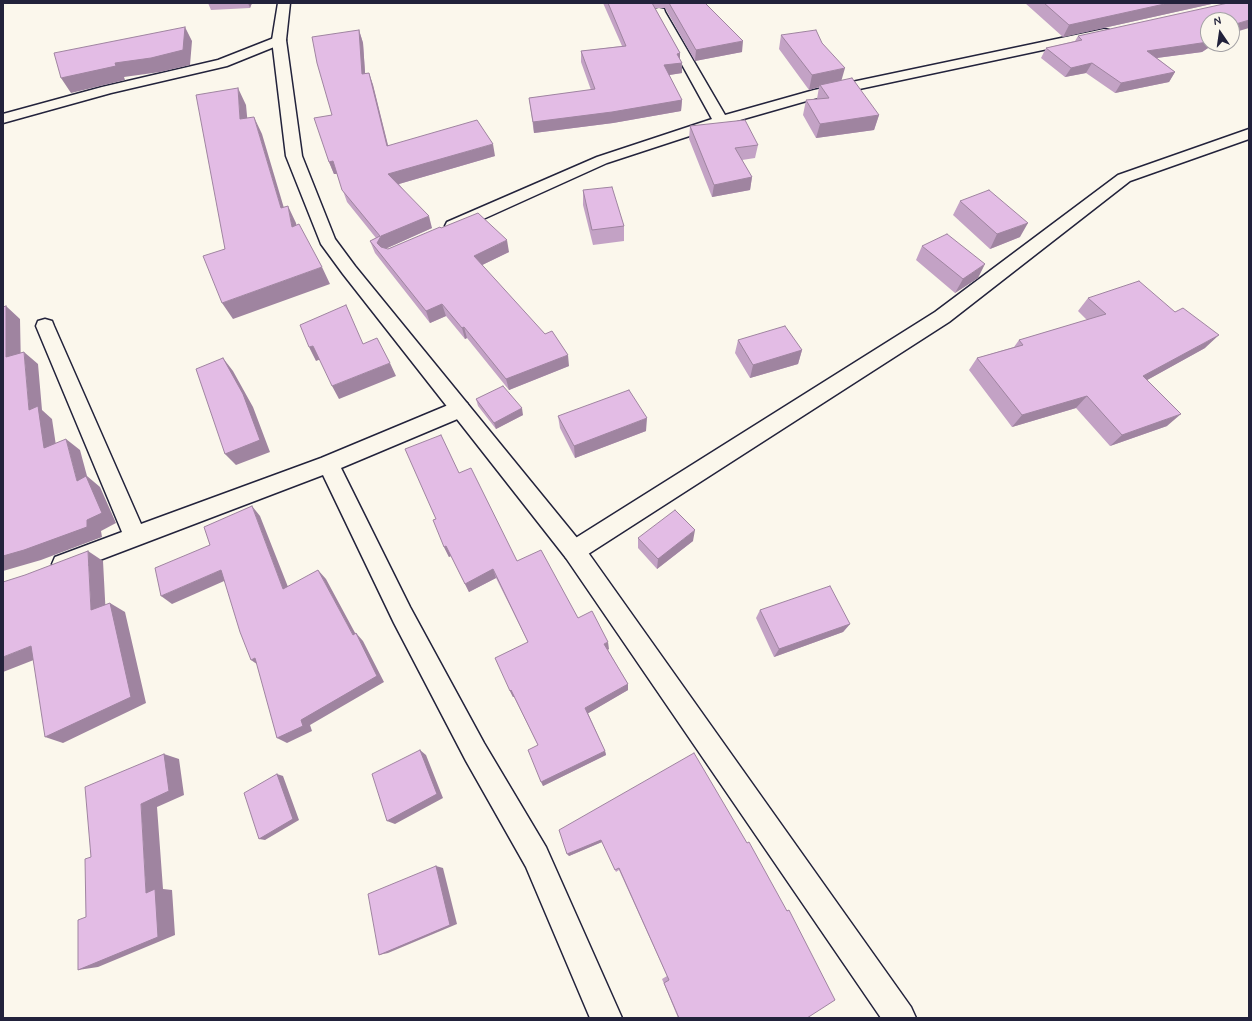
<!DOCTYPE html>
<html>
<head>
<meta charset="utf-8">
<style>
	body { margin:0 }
	#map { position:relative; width:1252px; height:1021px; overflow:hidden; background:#fbf7ec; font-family:Mynerve,sans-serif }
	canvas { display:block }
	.frame { position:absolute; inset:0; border:4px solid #22223b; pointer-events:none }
	.north { position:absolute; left:1200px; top:12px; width:40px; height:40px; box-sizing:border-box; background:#fbf7ec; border:1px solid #a4a2a5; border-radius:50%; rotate:347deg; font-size:11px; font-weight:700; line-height:16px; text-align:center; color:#22223b }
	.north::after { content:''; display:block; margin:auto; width:14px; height:18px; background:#22223b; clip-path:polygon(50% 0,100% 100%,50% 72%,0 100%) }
</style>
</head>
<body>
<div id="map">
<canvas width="1252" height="1021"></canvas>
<div class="frame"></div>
<div class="north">N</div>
</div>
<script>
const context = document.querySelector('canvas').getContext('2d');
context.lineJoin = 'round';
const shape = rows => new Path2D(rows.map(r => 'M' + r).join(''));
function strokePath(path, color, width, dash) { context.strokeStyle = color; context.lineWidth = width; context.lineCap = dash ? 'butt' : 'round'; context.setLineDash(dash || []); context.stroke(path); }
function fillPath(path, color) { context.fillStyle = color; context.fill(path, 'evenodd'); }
const minor = shape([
	[659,8,664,9,665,12,725,115,814,90,1104,29,1109,30,1111,33,1109,36,1104,37,817,98,726,124,607,163,459,230,453,232,447,230,445,226,447,222,597,157,712,119,653,12,654,9,659,8],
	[279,36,284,37,286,40,284,43,227,66,111,93,3,123,3,114,102,87,218,60,279,36],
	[1249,129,1249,139,1130,181,949,322,582,558,574,561,566,558,563,551,566,544,935,312,1118,175,1249,129],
	[45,319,52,321,54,326,141,524,321,458,453,403,460,401,467,403,470,409,467,415,341,468,410,607,484,743,546,847,622,1018,590,1018,526,867,466,761,394,623,323,475,63,574,55,571,52,564,55,557,122,532,36,326,38,321,45,319]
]);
const tertiary = shape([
	[278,3,290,3,286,40,302,156,335,239,355,266,582,544,911,1007,916,1018,881,1018,566,558,343,274,321,244,286,156,272,40,278,3]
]);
strokePath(minor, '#22223b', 3);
strokePath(tertiary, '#22223b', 3);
fillPath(minor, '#fbf7ec');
fillPath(tertiary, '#fbf7ec');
fillPath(shape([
	[208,3,252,3,250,8,211,10],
	[603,3,705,3,742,52,695,61,665,8,655,8,680,53,680,59,682,73,669,75,682,100,681,111,613,123,534,133,529,98,591,90,581,62,581,51,622,46],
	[1025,3,1216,3,1063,37],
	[1232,20,1208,44,1214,44,1202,52,1157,58,1175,72,1169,82,1115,93,1086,73,1065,77,1041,58,1046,48,1075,41,1078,36],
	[359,30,363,43,365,73,369,73,373,85,388,145,495,156,399,184,432,228,385,249,388,249,441,228,509,252,482,265,569,366,509,390,467,338,465,339,446,316,430,323,375,253,370,241,376,238,347,202,337,174,334,174,329,162,332,115],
	[781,35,842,81,879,115,874,130,816,138,803,115,806,100,817,99,819,87,809,90,779,49],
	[690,126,758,145,755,158,742,160,752,177,750,190,712,197,689,139],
	[583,190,624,226,624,241,593,245,583,205],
	[960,201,1020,237,990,249,953,215],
	[922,246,978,278,955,293,916,260],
	[1088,298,1205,348,1147,380,1167,426,1110,446,1076,408,1012,427,969,370,977,358,1014,347,1019,340,1087,320,1078,311],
	[738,340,802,350,798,364,750,378,735,353],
	[476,399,523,415,496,429,478,406],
	[558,416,646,431,575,458,560,428],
	[459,473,517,561,578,618,609,649,608,650,628,684,628,690,588,713,605,751,606,755,543,786,538,745,514,697,513,697,510,691,528,642,496,578,469,592,451,556,449,557,444,547,436,519],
	[638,538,693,541,657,569,638,548],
	[760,610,850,624,843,632,774,657,756,618],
	[559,830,747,843,786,910,789,910,678,1018,662,979,667,976,619,870,616,872,602,842,569,856]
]), '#c3a2c5');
fillPath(shape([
	[248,3,252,3,250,8],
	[1169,3,1216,3,1063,37,1069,25],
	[1249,20,1249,28,1232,33,1232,27,1236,24],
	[185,27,192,41,190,65,160,72,124,77,125,80,71,93,61,78,115,63],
	[359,30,363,43,366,86,362,74],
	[743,41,742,52,695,61,696,50],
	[1208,42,1208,44,1214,44,1202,52,1141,60,1147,51],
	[680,53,680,63,682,63,682,73,663,76,664,65,677,54],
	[1092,63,1086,73,1065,77,1071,68],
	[845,68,841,82,820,85,819,87,809,90,812,75],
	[1175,72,1169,82,1115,93,1121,83],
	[369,73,373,85,391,158,387,146],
	[238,88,246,105,249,137,240,119],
	[682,100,681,111,613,123,534,133,533,122],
	[879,115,874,130,816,138,820,124],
	[254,117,262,134,289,225,281,208],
	[493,144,495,156,392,186,388,174],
	[333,161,337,174,334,174,329,162],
	[752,177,750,190,712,197,714,185],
	[288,206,296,223,300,244,292,227],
	[429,216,432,228,385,249,382,255,377,243,381,236],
	[1028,223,1020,237,990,249,997,234],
	[507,240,509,252,476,268,474,256],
	[985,264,978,278,955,293,963,279],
	[322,267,330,284,233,319,222,303],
	[442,304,446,316,430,323,426,311],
	[6,306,20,319,21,370,6,357],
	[464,327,467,338,465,339,462,328],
	[1219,335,1205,348,1131,389,1143,376],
	[313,346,321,359,316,361,309,347],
	[802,350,798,364,750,378,753,365],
	[24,352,38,364,42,410,52,419,58,459,44,448,29,410],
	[568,355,569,366,509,390,506,379],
	[223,358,233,371,253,407,270,452,236,465,225,454],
	[390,363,396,376,339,399,332,386],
	[1087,396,1076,408,1012,427,1022,415],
	[522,408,523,415,496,429,494,423],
	[1181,414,1167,426,1110,446,1122,435],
	[647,418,646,431,575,458,574,446],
	[66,439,80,450,87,476,100,487,116,523,101,531,102,537,41,560,3,571,3,556,77,481],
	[252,506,260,516,292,597,283,589],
	[695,530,693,541,657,569,658,559],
	[446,546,451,556,449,557,444,547],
	[88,551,103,561,106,618,91,610],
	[493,569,496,578,469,592,465,584],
	[221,570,231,578,172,604,161,596],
	[318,570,326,579,360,642,353,635],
	[110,603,125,612,146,703,63,743,45,737],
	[850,624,843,632,774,657,779,649],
	[356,633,363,641,384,682,310,725,312,731,287,743,277,738,301,720],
	[608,642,609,649,605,651,604,644],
	[31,646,49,654,3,672,3,657],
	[255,658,261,667,251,660],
	[628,684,628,690,587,714,585,708],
	[511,690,515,697,513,697,510,691],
	[420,750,426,755,443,798,395,824,387,821],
	[605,751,606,755,543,786,541,782],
	[164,754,179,759,184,795,157,807,163,889,172,890,175,935,98,967,78,970,146,893,141,804],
	[277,774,283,776,299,820,265,840,259,839],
	[601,840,602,842,569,856,567,854],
	[436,866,443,868,457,924,388,953,379,955]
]), '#9f84a0');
const building = shape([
	[608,3,652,3,680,53,677,54,682,63,664,65,682,100,612,112,533,122,529,98,595,89,581,51,626,46,608,3],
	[669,3,705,3,743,41,696,50,669,3],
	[1044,3,1169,3,1069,25,1044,3],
	[1228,3,1249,3,1249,20,1236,24,1232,27,1232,20,1208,20,1208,42,1147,51,1175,72,1121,83,1092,63,1071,68,1046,48,1082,40,1078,36,1228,3],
	[185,27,183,50,151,58,115,63,116,66,61,78,54,53,185,27],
	[359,30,362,74,369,73,387,146,477,120,493,144,388,174,429,216,381,236,377,243,381,247,388,249,440,227,441,228,478,213,507,240,474,256,545,334,552,331,568,355,506,379,464,327,462,328,442,304,426,311,370,241,380,236,342,190,333,161,329,162,314,118,332,115,317,63,312,37,359,30],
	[816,30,822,43,845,68,812,75,781,35,816,30],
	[852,78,879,115,820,124,806,100,829,98,820,85,852,78],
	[238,88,240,119,254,117,281,208,288,206,292,227,299,224,322,267,222,303,203,256,225,249,196,95,238,88],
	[745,120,758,145,735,148,752,177,714,185,690,126,745,120],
	[612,187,624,226,592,230,583,190,612,187],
	[989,190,1028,223,997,234,960,201,989,190],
	[947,234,985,264,963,279,922,246,947,234],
	[1139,281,1175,312,1183,308,1219,335,1143,376,1181,414,1122,435,1087,396,1022,415,977,358,1023,345,1019,340,1106,314,1088,298,1139,281],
	[346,305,363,344,377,338,390,363,332,386,313,346,309,347,300,325,346,305],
	[6,306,6,357,24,352,29,410,38,406,44,448,66,439,77,481,86,476,102,513,87,520,87,527,24,550,3,556,3,307,6,306],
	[785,326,802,350,753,365,738,340,785,326],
	[223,358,243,394,260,440,225,454,196,369,223,358],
	[503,386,522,408,494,423,476,399,503,386],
	[629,390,647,418,574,446,558,416,629,390],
	[441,435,459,473,471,468,517,561,541,550,578,618,592,611,608,642,604,644,628,684,585,708,605,751,541,782,528,750,538,745,511,690,510,691,495,658,528,642,493,569,465,584,446,546,444,547,433,520,436,519,405,449,441,435],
	[252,506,283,589,318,570,353,635,356,633,377,676,301,720,303,726,277,738,255,658,251,660,240,632,221,570,161,596,155,568,210,545,204,527,252,506],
	[675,510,695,530,658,559,638,538,675,510],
	[88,551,91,610,110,603,131,697,45,737,31,646,3,657,3,582,25,575,88,551],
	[830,586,850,624,779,649,760,610,830,586],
	[420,750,437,794,387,821,372,774,420,750],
	[694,753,747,843,749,842,787,911,789,910,835,1000,807,1018,679,1018,664,983,669,980,619,868,615,870,601,840,567,854,559,830,694,753],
	[164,754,169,791,141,804,146,893,155,889,158,937,78,970,78,920,86,917,85,859,91,857,85,787,164,754],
	[277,774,293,819,259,839,244,793,277,774],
	[436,866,450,925,379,955,368,894,436,866]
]);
fillPath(building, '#e3bce5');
strokePath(building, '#9f84a0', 1);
</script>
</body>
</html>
